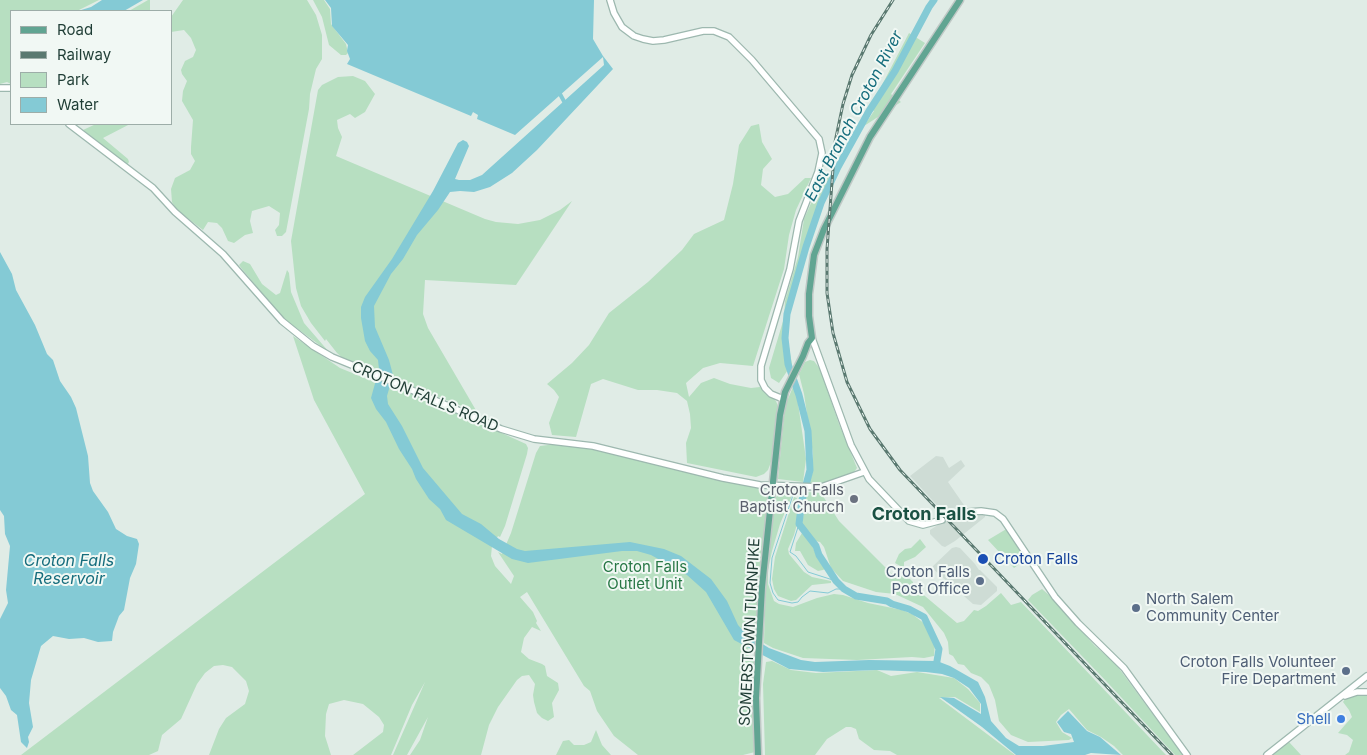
<!DOCTYPE html>
<html>
<head>
<meta charset="utf-8">
<style>
	body { margin:0 }
	#map { position:relative; width:1367px; height:755px; overflow:hidden; background:#e0ece6; font-family:Inter,sans-serif }
	canvas { display:block }
	.legend { position:absolute; left:10px; top:10px; width:162px; height:115px; box-sizing:border-box; background:#f1f8f4; border:1px solid #9dada8; margin:0; padding:6px 9px; list-style:none; font-size:15px; color:#1f3d35 }
	.legend li { display:flex; align-items:center; gap:10px; height:25px }
	.legend b { width:25px; border:1px solid #9dada8 }
</style>
</head>
<body>
<div id="map">
<canvas width="1367" height="755"></canvas>
<ul class="legend">
<li><b style="height:6px;background:#61a592"></b>Road</li>
<li><b style="height:6px;background:#5a7970"></b>Railway</li>
<li><b style="height:14px;background:#b7dfc1"></b>Park</li>
<li><b style="height:14px;background:#84cad5"></b>Water</li>
</ul>
</div>
<script>
const context = document.querySelector('canvas').getContext('2d');
context.lineJoin = 'round';
function fillPath(path, color) { context.fillStyle = color; context.fill(path, 'evenodd'); }
const shape = rows => new Path2D(rows.map(r => 'M' + r).join(''));
function strokePath(path, color, width, dash) { context.strokeStyle = color; context.lineWidth = width; context.lineCap = dash ? 'butt' : 'round'; context.setLineDash(dash || []); context.stroke(path); }
function drawText(font, color, halo, rows, align = 'center') {
  context.font = font + ' Inter,sans-serif'; context.lineWidth = 4; context.setLineDash([]); context.textBaseline = 'middle'; context.strokeStyle = halo; context.fillStyle = color; for (const [text, x, y, turn = 0] of rows) {
    context.save(); context.translate(x, y); context.rotate((+turn || 0) * Math.PI / 180); context.textAlign = isNaN(turn) ? turn : align; if (halo) context.strokeText(text, 0, 0); context.fillText(text, 0, 0); context.restore();
  }
}
fillPath(shape([
	[936,456,943,457,949,468,961,460,965,466,948,482,966,508,946,515,910,476],
	[985,513,985,517,955,541,945,547,942,546,930,534,930,530,941,523,969,515],
	[956,547,960,548,975,564,979,570,980,570,997,587,997,591,981,605,973,604,932,568,933,566,952,548]
]), '#cedcd5');
fillPath(shape([
	[0,0,99,0,77,11,11,11,11,84,7,82,0,84],
	[148,0,150,0,150,11,129,11],
	[183,0,307,0,316,15,322,35,322,59,316,69,310,94,309,109,286,232,282,236,277,236,275,230,279,225,280,213,269,206,252,211,250,221,253,233,245,235,234,243,228,241,222,228,217,223,208,222,203,230,177,210,172,202,171,189,175,178,190,170,195,161,191,154,191,147,193,120,182,101,183,91,187,81,182,74,181,70,185,61,193,57,196,50,191,38,184,30,171,32,171,17],
	[313,0,324,0,330,9,331,24,346,44,348,53,346,55,341,55,329,45,322,17],
	[909,33,925,43,891,94,901,102,864,126,874,111,870,108],
	[353,76,365,81,375,94,365,112,355,118,350,114,337,120,338,128,342,137,336,156,485,219,496,222,518,224,540,220,560,210,572,201,516,285,425,280,423,314,428,328,477,412,345,360,337,353,326,339,325,341,311,323,301,306,296,288,291,241,318,90,322,85,338,77],
	[96,124,130,124,103,138,128,159,129,162,127,165,83,130],
	[759,124,762,142,772,159,763,169,761,185,775,197,788,194,805,178,811,178,796,210,789,235,784,269,753,366,720,363,703,368,686,383,689,397,701,383,714,378,730,384,751,388,760,387,776,401,778,406,771,462,768,470,764,474,756,477,687,463,686,443,691,428,690,414,687,401,677,393,657,390,638,390,603,379,591,384,576,437,552,435,549,423,559,397,554,390,547,384,572,363,589,345,609,313,648,282,682,250,694,234,724,220,733,184,739,145,751,126],
	[824,174,833,175,822,193,803,248,797,280,789,306,785,325,792,364,779,383,771,378,769,368,784,318,785,301,798,257,804,219],
	[243,261,250,264,262,284,276,295,280,293,287,270,289,273,291,292,304,323,329,352,283,318,242,269,239,265],
	[293,336,340,368,389,388,391,383,526,444,528,448,527,454,505,526,500,537,498,536,492,546,491,556,495,566,511,584,514,576,498,552,502,554,511,533,536,453,540,446,556,444,587,448,758,487,765,491,770,497,763,547,755,640,749,636,748,655,754,661,753,720,755,752,743,755,638,755,614,736,597,711,590,691,584,686,527,592,520,597,533,612,537,621,536,623,541,631,532,627,524,638,521,652,529,659,542,664,545,666,547,676,558,683,559,690,552,703,554,717,548,721,542,718,537,713,534,702,533,695,535,684,529,675,522,676,517,680,498,707,489,725,481,755,410,755,420,740,428,717,407,755,393,755,425,682,412,705,391,755,353,755,383,732,384,725,379,717,363,704,344,700,329,704,326,714,325,736,331,755,209,755,219,729,226,718,245,704,249,691,246,681,232,667,223,665,214,666,205,673,197,684,181,719,162,735,158,751,149,755,21,755,365,494,314,400],
	[810,360,814,361,820,369,839,424,857,468,854,472,823,484,809,483,812,475,813,454,804,394,799,374,805,362],
	[795,382,806,459,803,482,778,479,785,406],
	[785,490,794,491,780,524,772,551,768,570,768,584,774,601,779,604,793,607,817,598,834,594,843,595,868,603,902,610,912,614,925,624,935,644,934,656,924,658,912,657,857,660,803,658,773,648,764,643,766,571,775,499,779,492],
	[807,492,821,493,839,521,891,573,910,579,913,582,913,586,957,623,964,621,974,610,978,611,986,606,1001,593,1011,605,1021,602,1166,755,1123,755,1114,746,1101,737,1087,730,1069,709,1061,715,1056,722,1062,732,1072,738,1069,740,1028,742,1011,735,999,721,995,700,989,685,981,677,971,673,964,665,958,664,953,656,949,654,948,642,944,633,923,607,895,594,876,592,843,581,831,568,824,547,820,542,815,541,802,524],
	[794,497,797,498,796,504,799,517,794,535,788,549,789,554,804,572,812,577,831,581,831,583,812,585,796,600,791,601,778,596,774,589,772,579,775,557],
	[1008,528,1028,558,1014,568,988,540],
	[802,533,811,543,817,557,825,569,823,570,818,571,808,565,800,551,795,551,796,543],
	[920,539,926,547,915,557,904,562,904,566,902,567,895,563,899,554,905,549,911,548],
	[1042,589,1049,595,1095,646,1115,663,1183,755,1175,755,1106,681,1028,600,1032,595],
	[772,661,791,670,816,673,877,670,891,676,917,672,954,678,968,689,980,703,980,712,955,697,939,698,1015,755,897,755,890,751,874,750,859,739,856,729,851,727,846,727,827,739,815,755,765,755,763,684,766,662],
	[1356,695,1367,696,1367,755,1345,755,1349,752,1353,740,1347,735,1338,733,1352,717,1349,710,1343,702,1345,699],
	[596,730,602,745,611,755,556,755,563,741,569,740,574,745,584,745,591,742],
	[1289,742,1301,755,1272,755]
]), '#b7dfc1');
fillPath(shape([
	[102,0,143,0,124,11,78,11,91,7],
	[325,0,594,0,593,39,603,56,613,69,537,150,512,173,490,187,474,192,460,191,450,192,438,210,417,235,403,259,391,274,374,306,375,327,389,360,393,375,387,396,388,404,402,426,423,468,462,514,481,524,499,539,517,549,525,551,630,542,664,549,681,556,711,579,727,601,738,625,746,634,769,648,801,660,815,662,869,660,937,661,950,666,978,682,985,697,991,721,1006,738,1019,746,1043,746,1074,742,1071,734,1064,732,1057,722,1068,711,1087,731,1100,737,1121,755,1091,753,1085,755,1016,755,982,727,940,697,954,698,981,714,981,704,969,688,954,678,942,674,926,672,877,670,823,672,789,669,734,640,706,592,687,575,651,555,637,551,622,551,528,563,512,559,446,520,440,509,429,499,416,479,412,469,399,449,386,422,376,409,371,398,379,369,378,360,370,351,365,341,361,318,361,307,365,297,392,259,433,191,458,143,463,140,467,142,469,146,455,179,459,180,470,180,482,175,604,65,603,57,515,135,477,119,478,115,473,112,471,116,347,64,350,59,347,51,348,45,332,26,331,8],
	[0,252,12,274,16,290,35,325,47,354,53,360,60,381,71,397,76,408,88,456,90,483,93,491,108,512,116,529,127,536,137,539,139,544,136,564,130,578,124,610,119,616,113,632,112,641,98,642,84,638,69,639,53,636,41,646,31,680,29,703,33,727,28,737,29,742,27,748,21,742,17,715,11,710,6,696,0,688,0,619,8,603,6,590,10,546,5,534,4,516,0,510]
]), '#84cad5');
strokePath(shape([
	[801,488,793,495,772,558,770,583,773,593,778,600,792,603,798,602,802,597,810,591,828,593,836,589,844,589],
	[799,524,790,552,796,556,808,572,836,581]
]), '#84cad5', 1);
strokePath(shape([
	[560,94,566,105]
]), '#84cad5', 4);
strokePath(shape([
	[934,666,936,667,939,649,924,617,909,609,892,604,887,601,856,596,844,589,836,581,819,555,816,546,799,524,802,500,810,470,808,431,799,395,788,364,785,338,787,314,806,247,821,203,838,167,869,111,895,71,929,7,934,0]
]), '#84cad5', 7);
const secondary = shape([
	[610,0,614,13,622,27,634,36,643,39,653,41,664,40,703,31,714,31,729,37,752,60,819,139,822,153,818,172,799,221,790,269,761,366,761,380,765,388,771,394,783,399],
	[0,88,11,88],
	[69,124,153,188,175,212,223,254,282,321,313,346,332,357,391,381,501,429,534,439,593,446,723,478,760,485,821,487,864,472],
	[812,338,851,445,869,479,909,521,923,525,942,520],
	[949,518,968,512,981,511,995,513,1003,519,1055,597,1078,623,1124,668,1187,755],
	[1345,696,1357,692,1367,692],
	[1267,755,1367,676]
]);
const primary = shape([
	[758,755,756,698,762,587,780,415,785,392,803,356,808,343,812,338,809,316,809,294,814,255,824,229,870,137,960,0]
]);
strokePath(secondary, '#9db8af', 8);
strokePath(primary, '#c0c9c6', 9);
strokePath(secondary, '#fff', 5.5);
strokePath(primary, '#61a592', 6);
const rail = shape([
	[893,0,871,35,852,75,843,104,835,142,827,249,827,293,833,333,847,382,870,429,900,470,1172,755]
]);
strokePath(rail, '#5a7970', 3);
strokePath(rail, '#f1f8f4', 1, [4]);
for (const [x, y, r, color] of [
	[854,499,5,"#6b7280"],
	[983,559,6,"#1a4fb4"],
	[980,581,5,"#5c6f8a"],
	[1136,608,5,"#5c6f8a"],
	[1346,671,5,"#5c6f8a"],
	[1341,719,5,"#3f7fe0"]
]) { const dot = new Path2D(); dot.arc(x, y, r, 0, 2 * Math.PI); context.fillStyle = color; context.fill(dot); strokePath(dot, '#f1f8f4', 2); }
drawText('15px', '#1f3d35', '#f1f8f4', [
	["CROTON FALLS ROAD",425,397,23],
	["SOMERSTOWN TURNPIKE",750,632,-87]
]);
drawText('15px', '#5b616d', '#f1f8f4', [
	["Croton Falls",844,490],
	["Baptist Church",844,507]
], 'right');
drawText('15px', '#164399', '#f1f8f4', [
	["Croton Falls",994,559]
], 'left');
drawText('15px', '#277745', '#f1f8f4', [
	["Croton Falls",645,567],
	["Outlet Unit",645,584]
]);
drawText('15px', '#4e5e75', '#f1f8f4', [
	["Croton Falls",970,572],
	["Post Office",970,589],
	["North Salem",1146,599,"left"],
	["Community Center",1146,616,"left"],
	["Croton Falls Volunteer",1336,662],
	["Fire Department",1336,679]
], 'right');
drawText('15px', '#366cbe', '#f1f8f4', [
	["Shell",1331,719]
], 'right');
drawText('italic 16px', '#166d7d', '#f1f8f4', [
	["East Branch Croton River",854,116,-62],
	["Croton Falls",69,561],
	["Reservoir",69,579]
]);
drawText('bold 18px', '#1a5143', '#f1f8f4', [
	["Croton Falls",924,515]
]);
</script>
</body>
</html>
